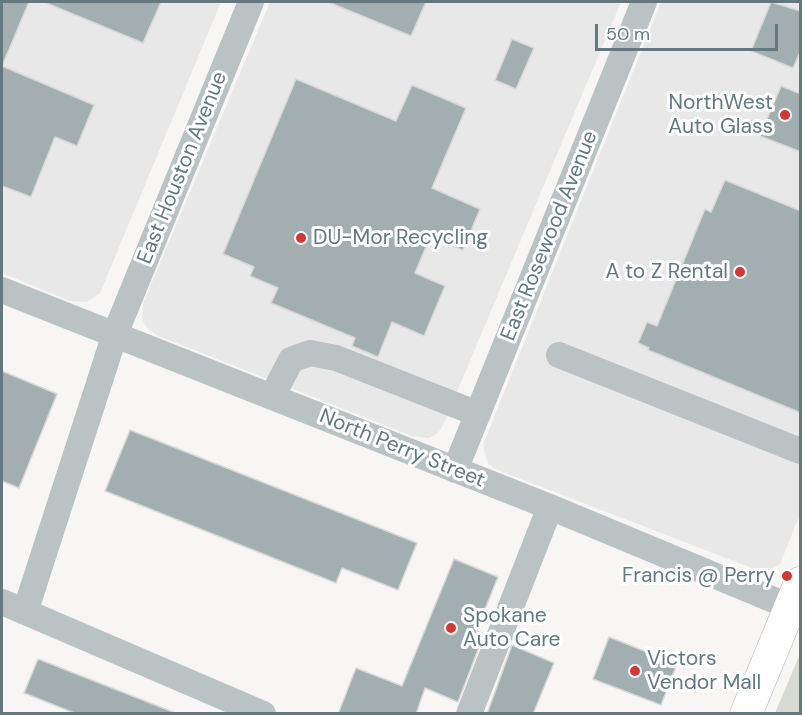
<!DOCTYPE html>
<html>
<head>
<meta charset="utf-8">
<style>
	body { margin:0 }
	#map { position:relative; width:802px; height:715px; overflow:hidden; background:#f7f6f4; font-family:"DM Sans",sans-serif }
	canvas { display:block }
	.frame { position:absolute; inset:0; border:3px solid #64787d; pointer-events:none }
	.scale { position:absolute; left:595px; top:24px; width:183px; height:27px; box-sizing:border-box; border:3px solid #64787d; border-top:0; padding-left:8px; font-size:18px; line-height:21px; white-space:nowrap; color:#64787d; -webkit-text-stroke:4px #fff; paint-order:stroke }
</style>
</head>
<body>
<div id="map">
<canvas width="802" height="715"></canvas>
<div class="frame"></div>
<div class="scale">50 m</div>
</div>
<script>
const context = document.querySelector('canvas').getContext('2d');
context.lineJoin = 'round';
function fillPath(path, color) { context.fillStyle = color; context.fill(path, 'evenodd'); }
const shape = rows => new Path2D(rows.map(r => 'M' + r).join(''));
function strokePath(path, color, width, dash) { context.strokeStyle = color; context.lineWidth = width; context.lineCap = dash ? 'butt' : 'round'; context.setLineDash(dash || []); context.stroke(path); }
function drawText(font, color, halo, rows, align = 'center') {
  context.font = font + ' "DM Sans",sans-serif'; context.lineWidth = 6; context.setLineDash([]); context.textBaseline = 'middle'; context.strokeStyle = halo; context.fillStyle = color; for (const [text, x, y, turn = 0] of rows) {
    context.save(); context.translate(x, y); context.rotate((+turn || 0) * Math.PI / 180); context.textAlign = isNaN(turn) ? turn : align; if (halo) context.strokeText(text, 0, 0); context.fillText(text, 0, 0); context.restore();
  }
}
fillPath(shape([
	[2,2,221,2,100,293,87,302,70,301,2,273],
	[270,2,621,2,443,425,438,433,429,438,412,436,156,335,146,327,142,318,144,301],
	[661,2,800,2,800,514,780,564,765,573,495,469,488,463,484,452,484,442]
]), '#e7e8e7');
fillPath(shape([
	[800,654,800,713,775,713]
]), '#d8dbd3');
const building = shape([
	[2,2,29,2,2,66,2,2],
	[44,2,161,2,143,43,44,2],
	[328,2,426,2,411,36,328,2],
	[771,2,801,11,801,50,793,68,751,51,771,2],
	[512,39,534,48,516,89,495,80,512,39],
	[2,66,94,105,77,146,55,137,31,197,2,186,2,66],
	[296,79,396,121,412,85,466,108,432,188,480,209,463,250,430,237,415,273,445,286,424,336,392,322,378,357,352,346,355,338,271,303,278,288,250,276,254,267,223,254,296,79],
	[781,86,801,94,801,152,760,136,781,86],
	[725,180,801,211,801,413,648,350,649,348,638,343,647,322,657,326,705,209,711,212,725,180],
	[2,371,57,394,19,488,2,481,2,371],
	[130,430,417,543,398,590,342,568,336,583,105,491,130,430],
	[454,559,498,577,476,631,484,634,458,702,425,688,416,714,338,714,356,668,402,686,454,559],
	[609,637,677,664,661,705,593,679,609,637],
	[512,645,554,663,533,714,487,714,512,645],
	[38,659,173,712,172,714,77,714,24,693,38,659]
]);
fillPath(building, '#a3aeb1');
strokePath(building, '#d8d8d6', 1.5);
const major = shape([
	[746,714,800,583]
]);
strokePath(major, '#afb6b8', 33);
strokePath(shape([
	[2,290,550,507,800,611],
	[559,355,800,451],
	[272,397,291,360,310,353,336,358,478,414],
	[455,470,644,2],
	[2,602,263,714],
	[25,612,115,334,251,2],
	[469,714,550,507]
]), '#bbc2c3', 26);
strokePath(major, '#fff', 32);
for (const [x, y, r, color] of [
	[785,115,6,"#d63735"],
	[301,238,6,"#d63735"],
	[740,272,6,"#d63735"],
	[787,576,6,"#d63735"],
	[451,628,6,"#d63735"],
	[635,671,6,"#d63735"]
]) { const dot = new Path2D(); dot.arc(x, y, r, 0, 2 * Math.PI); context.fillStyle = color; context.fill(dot); strokePath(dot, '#fff', 2); }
drawText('21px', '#64787d', '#fff', [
	["NorthWest",773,103],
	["Auto Glass",773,127],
	["DU-Mor Recycling",313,238,"left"],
	["A to Z Rental",728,272],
	["Francis @ Perry",775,576],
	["Spokane",463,616,"left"],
	["Auto Care",463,640,"left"],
	["Victors",647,659,"left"],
	["Vendor Mall",647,683,"left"]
], 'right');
drawText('21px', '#64787d', '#fff', [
	["East Houston Avenue",183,168,-68],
	["East Rosewood Avenue",550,236,-68],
	["North Perry Street",402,449,22]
]);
</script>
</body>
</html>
